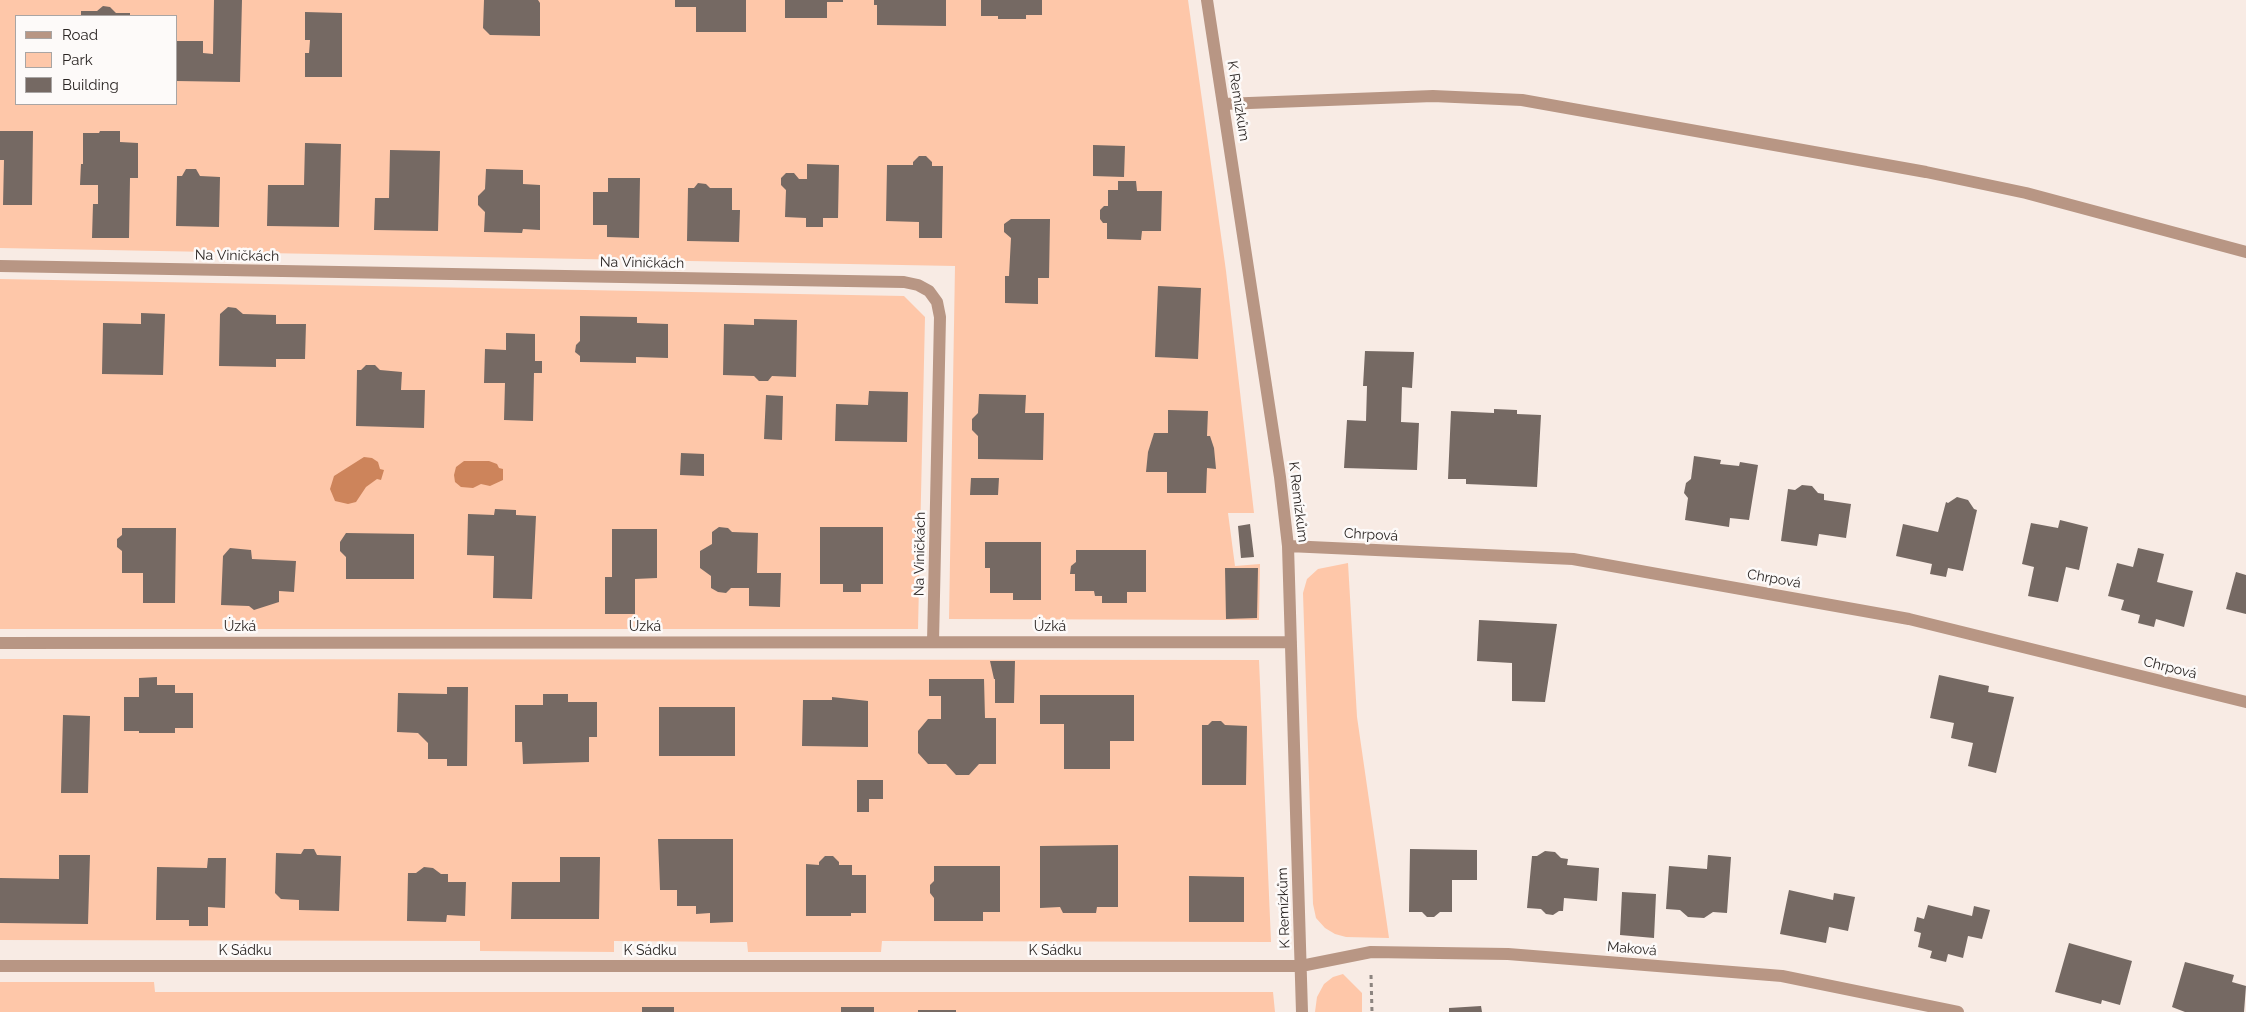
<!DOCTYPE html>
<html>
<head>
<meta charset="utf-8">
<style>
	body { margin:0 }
	#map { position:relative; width:2246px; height:1012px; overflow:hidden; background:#f8ebe4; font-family:Raleway,sans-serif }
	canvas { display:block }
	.legend { position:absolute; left:15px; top:15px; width:162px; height:90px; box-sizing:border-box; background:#fdfaf9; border:1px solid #a9a5a4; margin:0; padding:6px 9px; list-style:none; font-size:15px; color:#2b2624 }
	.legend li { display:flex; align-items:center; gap:10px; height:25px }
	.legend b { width:25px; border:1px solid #a9a5a4 }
</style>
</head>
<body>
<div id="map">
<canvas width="2246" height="1012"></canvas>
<ul class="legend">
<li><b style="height:6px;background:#b89684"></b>Road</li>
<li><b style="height:14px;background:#fec7a9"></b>Park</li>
<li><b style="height:14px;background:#756963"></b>Building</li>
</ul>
</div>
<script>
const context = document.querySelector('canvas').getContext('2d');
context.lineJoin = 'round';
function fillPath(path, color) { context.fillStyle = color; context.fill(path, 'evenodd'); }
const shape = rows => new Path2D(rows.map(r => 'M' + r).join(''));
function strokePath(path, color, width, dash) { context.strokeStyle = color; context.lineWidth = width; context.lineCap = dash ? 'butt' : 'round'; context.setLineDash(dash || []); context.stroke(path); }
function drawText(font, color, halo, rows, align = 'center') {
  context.font = font + ' Raleway,sans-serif'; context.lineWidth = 5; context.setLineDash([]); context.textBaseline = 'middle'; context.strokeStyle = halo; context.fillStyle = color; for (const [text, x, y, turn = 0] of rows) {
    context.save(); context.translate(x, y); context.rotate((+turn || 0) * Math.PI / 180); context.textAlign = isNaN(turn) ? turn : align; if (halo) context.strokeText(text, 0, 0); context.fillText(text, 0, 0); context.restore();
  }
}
fillPath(shape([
	[0,0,1188,0,1226,271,1254,513,1228,513,1235,566,1260,564,1259,620,949,619,955,266,0,248],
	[16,16,176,16,176,104,16,104],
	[0,279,904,296,925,317,918,629,0,629],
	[1348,563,1357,717,1389,938,1346,937,1335,934,1325,928,1316,918,1313,904,1303,593,1307,579,1318,569],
	[0,659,1259,660,1271,942,882,941,881,952,748,952,747,942,614,941,614,952,480,951,480,941,0,940],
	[1343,974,1362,993,1362,1012,1315,1012,1317,997,1324,984,1333,977],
	[0,982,154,982,155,992,1273,992,1275,1012,0,1012]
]), '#fec7a9');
fillPath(shape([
	[364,457,372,458,378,462,380,469,384,470,381,480,377,479,366,487,356,502,348,504,335,501,330,489,334,476],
	[464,461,489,461,497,464,499,468,503,469,503,480,490,486,481,484,473,488,461,487,455,482,454,475,456,467]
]), '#cd845b');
fillPath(shape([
	[214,0,242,0,240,82,176,81,176,41,203,41,203,53,213,54],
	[484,0,538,0,540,3,540,36,490,35,483,28],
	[675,0,746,0,746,32,696,32,696,7,675,7],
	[785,0,843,0,843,2,827,2,827,18,785,18],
	[874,0,946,0,946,26,877,25,877,5,874,5],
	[981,0,1042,0,1042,15,1026,15,1026,19,998,19,998,16,981,16],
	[103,6,110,7,116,13,130,13,130,16,81,16,81,11,97,11],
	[305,12,342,13,342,77,305,77,305,53,309,53,310,40,305,40],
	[0,131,33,131,32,205,3,205,4,160,0,160],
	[100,131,120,131,120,142,138,143,138,178,130,178,129,238,92,238,93,204,98,204,98,185,80,185,81,164,83,164,83,133,99,133],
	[305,143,341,144,339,227,267,226,268,185,304,185],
	[1093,145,1125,146,1124,177,1093,176],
	[390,150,440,151,438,231,374,230,375,198,389,198],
	[919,156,926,156,932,162,932,166,943,166,942,238,919,238,919,222,886,221,887,165,913,165,913,162],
	[807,164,839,165,838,218,823,218,823,227,806,227,806,218,785,217,786,190,781,185,781,178,786,173,794,173,799,179,807,179],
	[186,169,196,169,200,176,220,177,219,227,176,226,177,176,182,176],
	[486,169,523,170,523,184,540,185,540,230,523,229,522,233,484,232,485,212,478,205,478,196,485,189],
	[608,178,640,178,639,238,607,237,607,225,593,225,593,192,608,192],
	[1118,181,1136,181,1137,191,1162,191,1161,231,1142,231,1141,240,1107,239,1107,223,1103,223,1100,219,1100,210,1104,206,1108,206,1108,190,1118,190],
	[698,183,706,184,710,188,732,188,732,210,740,210,739,242,687,241,688,188,694,188],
	[1011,219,1050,219,1049,278,1038,278,1038,304,1005,303,1005,276,1009,276,1011,238,1004,232,1004,224],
	[1158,286,1201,288,1198,359,1155,357],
	[228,307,236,308,243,314,276,315,276,324,306,324,305,359,276,359,276,367,219,366,220,314],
	[141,313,165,314,163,375,102,374,103,323,141,324],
	[580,316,637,317,637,323,668,324,668,358,636,357,636,363,580,362,580,356,575,352,576,345,580,341],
	[754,319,797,320,796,377,772,376,768,381,759,381,754,376,723,375,724,324,754,325],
	[506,333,535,334,535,361,542,361,542,373,534,373,533,421,504,420,505,383,484,383,485,349,506,350],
	[1365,351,1414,352,1412,388,1402,387,1401,422,1419,423,1417,470,1344,468,1347,420,1366,421,1367,386,1363,386],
	[366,365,375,365,380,370,402,372,401,390,425,390,424,428,356,426,357,370,361,370],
	[869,391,908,392,907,442,835,441,836,404,868,405],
	[979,394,1026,395,1025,413,1044,413,1043,460,978,459,978,436,972,430,972,419,978,413],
	[766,395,783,396,782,440,764,439],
	[1494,409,1517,410,1517,414,1541,415,1537,487,1466,484,1466,479,1448,479,1451,411,1494,413],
	[1168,410,1208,411,1207,436,1210,436,1214,448,1216,469,1207,468,1206,493,1167,493,1167,472,1146,472,1148,452,1154,433,1168,433],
	[681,453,704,454,704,476,680,475],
	[1694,456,1721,460,1720,464,1739,466,1740,462,1758,465,1749,520,1730,518,1729,527,1685,520,1688,498,1684,493,1686,483,1691,479],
	[971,478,999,478,998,495,970,495],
	[1802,485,1812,486,1818,493,1824,494,1824,500,1851,504,1846,538,1819,534,1817,546,1781,541,1788,489,1795,490],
	[1957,497,1968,500,1974,509,1977,510,1963,571,1948,568,1946,577,1930,574,1932,564,1896,556,1903,524,1938,532,1946,502,1948,503],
	[495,509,516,510,516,515,536,516,532,599,493,598,494,556,467,555,468,514,494,515],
	[2060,520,2088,527,2079,570,2066,567,2058,602,2028,596,2034,567,2022,564,2031,523,2058,528],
	[1250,524,1254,557,1241,558,1238,526],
	[719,527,728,528,732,532,758,533,757,573,781,573,780,607,749,606,749,588,731,588,726,593,718,592,711,588,711,576,700,568,700,551,712,544,712,532],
	[820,527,883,527,883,584,861,584,861,592,843,592,843,584,820,584],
	[122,528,176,528,175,603,143,603,143,573,122,573,122,551,117,547,117,539,122,535],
	[612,529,657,529,657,578,635,579,635,614,605,614,605,577,612,577],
	[346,533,414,534,414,579,346,579,346,557,340,551,340,542],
	[985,542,1041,542,1041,600,1013,600,1013,593,990,593,990,568,985,568],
	[230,548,251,550,252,559,296,561,294,592,279,591,279,602,254,610,249,606,221,605,223,556],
	[2138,548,2164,554,2157,582,2193,591,2184,627,2156,619,2154,627,2138,623,2140,615,2121,610,2124,600,2108,596,2117,563,2133,567],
	[1076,550,1146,550,1146,592,1127,592,1127,603,1102,603,1102,596,1095,596,1094,591,1075,591,1075,574,1070,574,1071,566,1076,562],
	[1225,568,1258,568,1257,618,1226,619],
	[2236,572,2246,575,2246,614,2226,609],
	[1479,620,1557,624,1545,702,1512,701,1512,663,1477,661],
	[990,661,1015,661,1014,703,995,703,995,679,994,679],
	[1939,675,1989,686,1988,692,2014,697,1996,773,1968,766,1973,743,1951,738,1954,723,1930,718],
	[157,677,157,685,175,685,175,693,193,693,193,728,175,728,175,733,139,733,139,731,124,731,124,697,139,697,139,678],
	[929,679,984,679,985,718,996,718,996,764,979,764,969,775,956,775,946,764,928,764,918,753,918,731,928,719,941,719,941,696,929,696],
	[447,687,468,687,467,766,447,766,447,759,428,759,428,743,418,733,397,732,398,693,447,694],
	[543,694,568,694,568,702,597,702,597,737,589,737,589,762,523,764,522,742,515,742,515,705,543,705],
	[1040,695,1134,695,1134,741,1110,741,1110,769,1064,769,1064,724,1040,724],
	[832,697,868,701,868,747,802,746,803,700,832,700],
	[659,707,735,707,735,756,659,756],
	[63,715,90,716,88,793,61,793],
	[1212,721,1221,721,1225,725,1247,726,1246,785,1202,785,1202,725,1208,725],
	[857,780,883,780,883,799,869,799,869,812,857,812],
	[658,839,733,839,733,922,710,923,710,913,696,914,696,906,677,906,677,890,660,890],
	[1118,845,1118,907,1097,907,1096,913,1063,913,1060,907,1040,908,1040,846],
	[304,849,314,849,317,855,341,856,339,911,299,910,299,900,281,899,275,893,276,853,301,854],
	[1410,849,1477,850,1477,880,1452,880,1452,912,1440,912,1434,917,1427,917,1422,912,1409,912],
	[1545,851,1555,852,1561,858,1568,859,1567,865,1599,868,1597,901,1564,898,1563,911,1559,911,1553,915,1546,914,1541,909,1527,908,1532,856,1537,856],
	[59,855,90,855,88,924,0,923,0,878,59,879],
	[1708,855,1731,857,1727,913,1713,912,1704,918,1688,917,1680,910,1666,909,1669,866,1707,869],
	[825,856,833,856,839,862,839,865,852,865,852,875,866,875,866,913,851,913,851,916,806,916,806,864,819,865,819,862],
	[560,857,600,857,599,919,511,919,512,882,560,882],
	[208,858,226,858,225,908,208,907,208,926,189,926,189,920,156,920,157,867,207,868],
	[934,866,1000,866,1000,912,983,912,983,921,934,921,934,898,930,893,930,885,934,881],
	[424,867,433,868,441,874,448,874,448,882,466,882,465,916,447,915,446,922,407,921,408,873,416,873],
	[1189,876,1244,877,1244,922,1189,922],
	[1789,890,1833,900,1834,893,1855,897,1848,931,1829,927,1826,943,1780,934],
	[1622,892,1656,894,1654,938,1620,935],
	[1928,905,1972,916,1974,906,1990,910,1982,939,1968,936,1963,958,1948,954,1946,962,1930,958,1932,951,1918,947,1921,933,1914,931,1917,917,1924,919],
	[2069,943,2132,961,2120,1005,2102,1000,2101,1004,2055,992],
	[2185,962,2234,975,2232,982,2246,986,2244,1012,2185,1012,2172,1007],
	[1481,1006,1482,1012,1449,1012,1449,1008],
	[642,1007,674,1007,674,1012,642,1012],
	[841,1007,874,1007,874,1012,841,1012],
	[918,1010,956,1010,956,1012,918,1012]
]), '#756963');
strokePath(shape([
	[1371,975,1372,1012]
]), '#8c847f', 3, [4, 4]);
strokePath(shape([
	[1207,0,1280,477,1288,546,1302,1012],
	[1223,104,1433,96,1522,100,1926,172,2026,193,2246,252],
	[0,266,904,282,918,285,929,291,937,302,940,317,933,642],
	[1288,546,1573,559,1909,619,2246,702],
	[0,643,1291,642],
	[0,966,1301,966,1371,952,1508,954,1782,976,1958,1012]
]), '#b89684', 12);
drawText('14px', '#2b2624', '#fdfaf9', [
	["K Remízkům",1238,101,81],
	["Na Viničkách",237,256,1],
	["Na Viničkách",642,263,1],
	["K Remízkům",1298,502,83],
	["Chrpová",1371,535,3],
	["Na Viničkách",920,554,-89],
	["Chrpová",1774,579,10],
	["Úzká",240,627],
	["Úzká",645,627],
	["Úzká",1050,627],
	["Chrpová",2170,668,14],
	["K Remízkům",1284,908,-92],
	["Maková",1632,949,5],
	["K Sádku",245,951],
	["K Sádku",650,951],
	["K Sádku",1055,951]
]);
</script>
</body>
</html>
